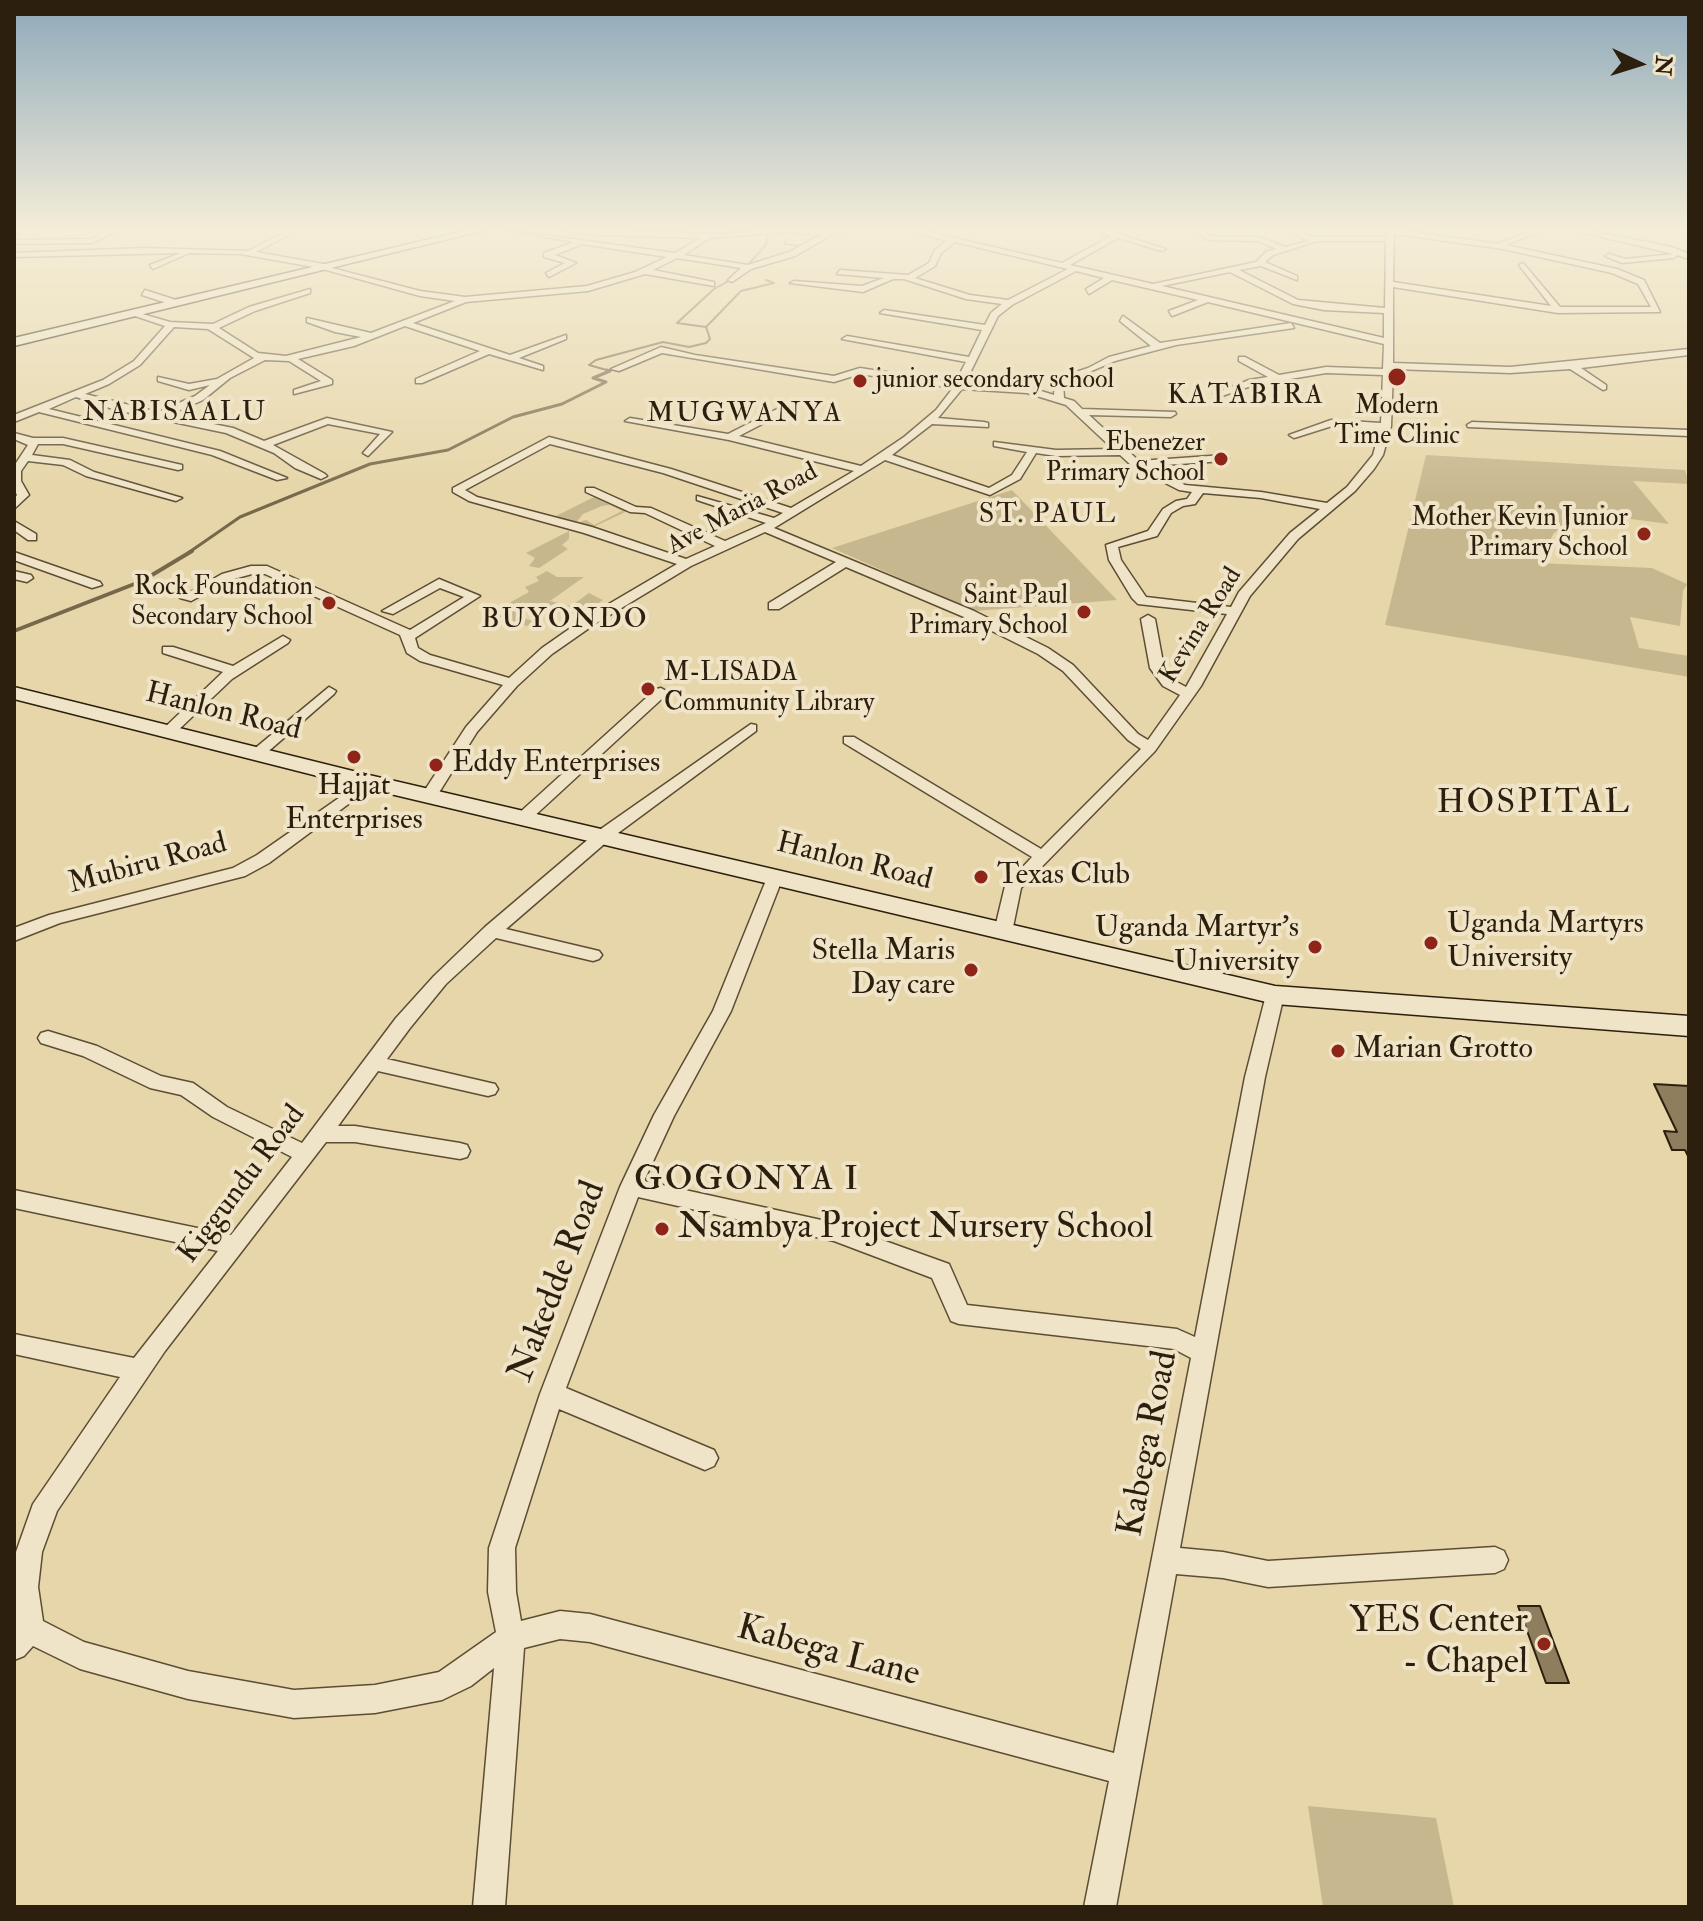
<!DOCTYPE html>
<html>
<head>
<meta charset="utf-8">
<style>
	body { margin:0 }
	#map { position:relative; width:1703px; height:1921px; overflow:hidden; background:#e7d6a9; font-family:"IM FELL Double Pica",serif }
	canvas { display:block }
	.frame { position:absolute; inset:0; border:16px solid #2d1f0d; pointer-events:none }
	.north { position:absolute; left:1599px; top:24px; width:80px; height:80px; -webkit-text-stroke:6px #efe4c7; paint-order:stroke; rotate:94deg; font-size:22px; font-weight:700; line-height:32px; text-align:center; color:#2d1f0d }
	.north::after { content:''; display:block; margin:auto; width:28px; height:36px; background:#2d1f0d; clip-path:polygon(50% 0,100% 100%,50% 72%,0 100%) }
</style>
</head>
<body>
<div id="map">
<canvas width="1703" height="1921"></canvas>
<div class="frame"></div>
<div class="north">N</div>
</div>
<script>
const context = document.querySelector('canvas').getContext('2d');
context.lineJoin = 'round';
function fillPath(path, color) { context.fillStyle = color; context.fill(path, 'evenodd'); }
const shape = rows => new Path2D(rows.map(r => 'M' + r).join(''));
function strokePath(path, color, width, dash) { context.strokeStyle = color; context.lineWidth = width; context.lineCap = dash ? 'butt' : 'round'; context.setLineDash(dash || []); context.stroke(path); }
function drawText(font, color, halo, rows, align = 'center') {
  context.font = font + ' "IM FELL Double Pica",serif'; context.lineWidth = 8; context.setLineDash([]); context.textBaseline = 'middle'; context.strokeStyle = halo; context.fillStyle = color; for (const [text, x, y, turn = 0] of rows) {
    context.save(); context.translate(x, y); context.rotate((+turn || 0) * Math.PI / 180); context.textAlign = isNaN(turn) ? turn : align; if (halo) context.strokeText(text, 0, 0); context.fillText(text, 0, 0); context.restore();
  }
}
fillPath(shape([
	[1426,455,1685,470,1689,484,1633,481,1669,524,1623,518,1567,525,1554,533,1538,563,1652,568,1687,584,1683,591,1680,626,1630,617,1639,648,1689,656,1689,677,1385,625],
	[1012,490,1117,600,974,611,832,548],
	[596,496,632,509,591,528,577,523,586,520,594,525,622,511,610,505,602,506,583,514,575,524,556,516],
	[569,531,569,539,562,545,568,549,539,568,529,566,535,558,526,553],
	[547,571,557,577,584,577,550,601,571,606,589,593,603,600,565,628,557,627,568,615,541,608,524,609,516,615,535,622,527,626,489,614,529,592,525,587,539,581,536,577],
	[1308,1806,1436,1818,1454,1907,1323,1907]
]), '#c7b78e');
strokePath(shape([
	[759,229,765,232],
	[787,238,784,244,802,246,820,233],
	[743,270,766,245,769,232],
	[706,327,741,291,774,283,766,280],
	[608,372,610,371,589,365,596,360,663,342,689,347,706,343,710,339,706,327,677,323,714,289,732,279]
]), '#77684b', 2);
strokePath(shape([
	[188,553,240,517,370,464,448,450,513,417,562,404,606,382,593,378,610,371,607,370]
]), '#77684b', 3);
strokePath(shape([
	[14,631,142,581,192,551]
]), '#77684b', 4);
const building = shape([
	[1654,1084,1689,1086,1689,1158,1685,1150,1672,1150,1664,1131,1677,1132,1654,1084],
	[1518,1606,1540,1606,1569,1683,1546,1683,1518,1606]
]);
fillPath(building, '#8e7e5e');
strokePath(building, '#2d1f0d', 2);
const street = shape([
	[291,229,300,229,256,252,329,265,332,268,420,291,465,297,587,286,635,272,667,257,582,244,555,255,576,263,549,277,546,273,565,263,544,257,544,253,574,242,499,229,675,253,701,238,598,235,548,229,720,234,777,229,851,229,831,235,795,256,751,269,732,282,728,280,741,268,677,258,653,270,714,282,714,286,645,274,588,291,466,302,413,323,510,355,566,335,566,339,519,358,543,366,543,370,489,354,422,383,416,383,416,379,480,351,405,326,354,346,298,359,332,380,332,384,294,394,294,390,321,381,289,361,265,360,230,378,203,400,169,415,233,428,264,441,327,418,392,432,368,456,363,453,380,434,328,424,273,445,325,474,327,476,321,479,295,468,274,453,226,433,116,410,76,397,49,409,220,451,287,478,277,480,212,455,39,412,14,422,14,415,103,380,134,361,165,326,132,315,132,311,170,322,213,324,249,307,310,289,310,293,255,311,219,328,258,353,286,356,361,337,335,332,307,322,307,318,371,333,455,301,420,296,319,268,241,254,189,253,153,269,150,265,181,253,14,257,14,253,144,248,248,251,291,229],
	[787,232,821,235,789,252,748,265,684,255,709,238,787,232],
	[174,327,208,329,254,358,217,379,189,384,158,377,158,381,189,390,210,385,195,396,158,412,85,394,109,384,140,365,174,327],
	[905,229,916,229,1062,263,1111,236,1091,229,1102,229,1166,249,1162,251,1118,238,1070,265,1153,284,1256,262,1267,251,1277,249,1258,241,1208,240,1192,229,1199,229,1210,236,1259,237,1285,247,1309,241,1284,229,1293,229,1315,237,1386,237,1387,229,1393,229,1498,244,1536,229,1545,229,1506,245,1617,269,1644,280,1660,312,1558,313,1393,287,1393,363,1510,367,1689,349,1689,355,1581,368,1606,385,1606,389,1603,390,1570,369,1510,373,1393,369,1391,426,1383,455,1374,469,1355,491,1298,539,1250,596,1201,686,1155,751,1021,888,1012,932,1003,938,994,932,1005,886,1032,857,844,743,844,737,854,737,1041,849,1141,749,1128,740,1063,671,1038,654,964,617,846,567,779,609,769,609,769,603,836,562,765,532,691,566,595,624,552,654,517,686,477,732,435,799,429,801,421,796,466,727,503,685,420,661,407,653,400,635,265,574,252,574,230,580,191,601,180,598,222,574,251,566,267,566,410,630,464,597,440,588,393,614,382,611,439,579,480,596,415,638,418,648,430,655,509,678,542,648,585,618,677,564,584,533,469,501,453,492,453,488,549,437,671,469,791,508,854,471,729,440,625,421,630,418,728,434,783,406,788,409,787,411,739,436,861,466,904,437,936,410,953,388,860,374,834,382,662,353,619,371,611,369,661,347,695,355,834,376,860,368,955,383,966,362,842,339,847,336,969,357,982,330,880,313,884,310,985,325,991,313,1002,304,966,299,904,279,893,279,863,292,790,283,794,281,862,286,884,278,837,274,840,270,908,275,929,263,935,250,947,241,905,229],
	[1394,234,1503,249,1612,273,1638,284,1651,307,1560,307,1523,263,1519,265,1551,306,1393,282,1394,234],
	[1317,241,1386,241,1385,308,1298,300,1239,270,1261,266,1297,280,1297,276,1265,262,1273,255,1317,241],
	[955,242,1068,269,1008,300,970,295,915,278,935,266,941,253,955,242],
	[1076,271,1104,278,1086,289,1089,294,1112,280,1198,300,1169,311,1172,316,1208,302,1384,344,1383,369,1326,367,1279,375,1245,357,1239,357,1239,361,1268,377,1249,380,1214,394,1219,397,1254,385,1326,373,1383,375,1381,423,1331,420,1289,435,1294,438,1332,426,1380,429,1373,455,1347,487,1327,503,1261,492,1185,485,1149,466,1224,461,1229,458,1224,455,1139,461,1089,415,1171,417,1176,414,1175,412,1082,409,1074,401,1064,398,1063,383,1115,361,1176,345,1294,328,1291,323,1160,343,1123,316,1120,321,1151,346,1109,357,1088,368,1055,379,1054,395,1028,387,965,383,998,316,1012,305,1076,271],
	[1230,272,1293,304,1324,310,1384,313,1384,338,1162,286,1230,272],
	[962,389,1027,393,1066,405,1113,449,1056,450,994,442,994,446,1027,452,1012,475,989,488,892,455,932,424,988,427,988,423,984,422,938,418,962,389],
	[550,444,663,473,783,513,774,518,697,496,697,500,766,523,725,541,651,508,636,507,594,488,586,488,586,492,630,512,645,513,715,546,686,559,592,527,477,497,465,490,550,444],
	[1036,453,1056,456,1120,455,1132,466,1179,490,1192,492,1187,499,1176,501,1163,509,1148,531,1106,545,1109,560,1132,598,1138,604,1227,614,1186,687,1173,680,1164,668,1155,619,1148,615,1141,619,1150,668,1163,686,1180,695,1148,740,1138,734,1073,665,1048,648,974,611,774,528,885,460,990,495,1020,479,1036,453],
	[1203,493,1261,498,1320,509,1290,533,1239,592,1231,607,1146,597,1121,560,1118,547,1157,536,1171,513,1183,506,1195,504,1203,493],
	[1568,229,1581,229,1672,247,1689,254,1689,259,1677,255,1674,258,1622,263,1605,256,1609,254,1625,259,1674,254,1568,229],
	[108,230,115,232,92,243,14,244,14,240,91,239,108,230],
	[145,290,179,301,180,303,176,306,142,295,145,290],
	[1472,422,1689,430,1689,436,1468,427,1467,425,1472,422],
	[14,433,33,438,63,438,182,465,182,469,178,470,63,444,38,444,32,455,70,460,94,472,182,498,176,501,86,476,63,465,28,461,21,471,21,481,29,495,14,509,14,499,17,495,14,489,14,466,28,445,14,439,14,433],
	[14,521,36,534,36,540,28,540,14,530,14,521],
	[14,552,100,582,102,585,92,588,14,560,14,552],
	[14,571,31,575,33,578,27,582,14,579,14,571],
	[283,636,290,640,288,643,232,679,173,735,163,735,163,729,223,672,163,653,163,647,173,647,233,666,283,636],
	[329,687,336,691,334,694,263,756,253,756,253,750,329,687],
	[661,688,668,692,666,695,530,820,518,820,516,817,518,814,656,689,661,688],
	[751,724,756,725,756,731,610,839,506,929,599,951,602,955,599,959,593,961,496,938,446,984,410,1028,387,1059,495,1084,498,1089,495,1094,488,1096,378,1071,338,1126,355,1126,460,1143,467,1145,470,1151,467,1157,460,1159,355,1142,326,1142,165,1351,57,1511,42,1552,38,1587,43,1621,84,1642,188,1671,294,1690,375,1685,439,1672,496,1632,488,1592,489,1548,540,1394,620,1187,654,1115,713,1011,769,873,775,872,783,877,731,1011,674,1116,644,1181,835,1223,949,1264,967,1305,1177,1329,1195,1337,1245,1077,1266,995,1275,989,1284,995,1265,1077,1180,1548,1223,1552,1268,1561,1495,1547,1504,1551,1508,1560,1504,1569,1495,1573,1268,1587,1223,1578,1176,1574,1116,1907,1084,1907,1109,1781,590,1642,560,1639,524,1648,505,1907,473,1907,494,1668,471,1686,442,1700,375,1713,294,1718,188,1699,80,1669,33,1646,24,1656,14,1660,16,1552,33,1504,120,1377,14,1354,14,1334,134,1358,218,1251,14,1208,14,1190,231,1235,292,1157,213,1117,181,1095,150,1088,83,1056,41,1043,38,1038,41,1033,48,1031,97,1046,161,1076,193,1083,227,1107,302,1143,396,1018,434,976,485,927,598,831,751,724],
	[638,1197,834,1241,932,1278,951,1321,959,1324,1174,1349,1191,1358,1114,1753,590,1614,560,1611,521,1621,516,1592,515,1548,559,1409,705,1470,714,1466,718,1458,714,1450,566,1388,638,1197],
	[369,777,374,779,377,782,374,785,269,863,245,876,60,923,14,941,14,928,49,915,233,868,257,855,369,777]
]);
const secondary = shape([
	[14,229,22,229,14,237,14,229],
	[472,229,489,229,14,346,14,338,472,229],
	[14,687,369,775,1275,986,1689,1016,1689,1036,1275,1004,361,787,14,699,14,687]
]);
strokePath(street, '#5c4d34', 3);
strokePath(secondary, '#2d1f0d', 3);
fillPath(street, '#efe4c7');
fillPath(secondary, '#efe4c7');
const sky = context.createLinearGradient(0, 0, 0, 498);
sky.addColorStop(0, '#8ea9ba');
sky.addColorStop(0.46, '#f4edd8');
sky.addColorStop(1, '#f4edd800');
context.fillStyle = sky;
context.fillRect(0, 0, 1703, 498);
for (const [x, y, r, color] of [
	[1397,377,10,"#8f2418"],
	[860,381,8,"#8f2418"],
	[1221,459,8,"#8f2418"],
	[1644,534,8,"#8f2418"],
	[329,603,8,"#8f2418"],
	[1084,612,8,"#8f2418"],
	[648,689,8,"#8f2418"],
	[354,757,8,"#8f2418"],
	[436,765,8,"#8f2418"],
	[981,877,8,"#8f2418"],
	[1431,943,8,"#8f2418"],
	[1315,947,8,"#8f2418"],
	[971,970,8,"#8f2418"],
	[1338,1051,8,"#8f2418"],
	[662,1229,8,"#8f2418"],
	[1544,1644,8,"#8f2418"]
]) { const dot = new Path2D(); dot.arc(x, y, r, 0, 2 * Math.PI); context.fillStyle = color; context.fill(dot); strokePath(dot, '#efe4c7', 3); }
drawText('26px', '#2d1f0d', '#efe4c7', [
	["junior secondary school",876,381,"left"],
	["Modern",1397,407,"center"],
	["Time Clinic",1397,437,"center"],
	["Ebenezer",1205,444],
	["Primary School",1205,474],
	["Mother Kevin Junior",1628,519],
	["Primary School",1628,549],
	["Rock Foundation",313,588],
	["Secondary School",313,618],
	["Saint Paul",1068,597],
	["Primary School",1068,627],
	["M-LISADA",664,674,"left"],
	["Community Library",664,704,"left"]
], 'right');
drawText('26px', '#2d1f0d', '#efe4c7', [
	["Ave Maria Road",743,510,-28],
	["Kevina Road",1202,626,-58]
]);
context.letterSpacing = '2px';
drawText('28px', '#2d1f0d', '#efe4c7', [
	["KATABIRA",1246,397],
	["NABISAALU",175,414],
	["MUGWANYA",745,415],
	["ST. PAUL",1048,516],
	["BUYONDO",565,621]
]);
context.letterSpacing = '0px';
drawText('30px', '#2d1f0d', '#efe4c7', [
	["Hanlon Road",223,713,14],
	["Hanlon Road",854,863,14],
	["Mubiru Road",148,865,-15],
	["Kiggundu Road",243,1185,-53]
]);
drawText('30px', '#2d1f0d', '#efe4c7', [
	["Eddy Enterprises",452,765],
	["Hajjat",354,788,"center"],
	["Enterprises",354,822,"center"],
	["Texas Club",997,877],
	["Uganda Martyrs",1447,926],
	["University",1447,960],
	["Uganda Martyr's",1299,930,"right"],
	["University",1299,964,"right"],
	["Stella Maris",955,953,"right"],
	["Day care",955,987,"right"],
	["Marian Grotto",1354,1051]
], 'left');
context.letterSpacing = '2px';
drawText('34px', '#2d1f0d', '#efe4c7', [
	["HOSPITAL",1534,805],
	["GOGONYA I",747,1182]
]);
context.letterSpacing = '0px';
drawText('36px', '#2d1f0d', '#efe4c7', [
	["Nsambya Project Nursery School",678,1229],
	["YES Center",1528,1623,"right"],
	["- Chapel",1528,1664,"right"]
], 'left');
drawText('36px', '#2d1f0d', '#efe4c7', [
	["Nakedde Road",559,1282,-69],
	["Kabega Road",1150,1444,-79],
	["Kabega Lane",828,1653,15]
]);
</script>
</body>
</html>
